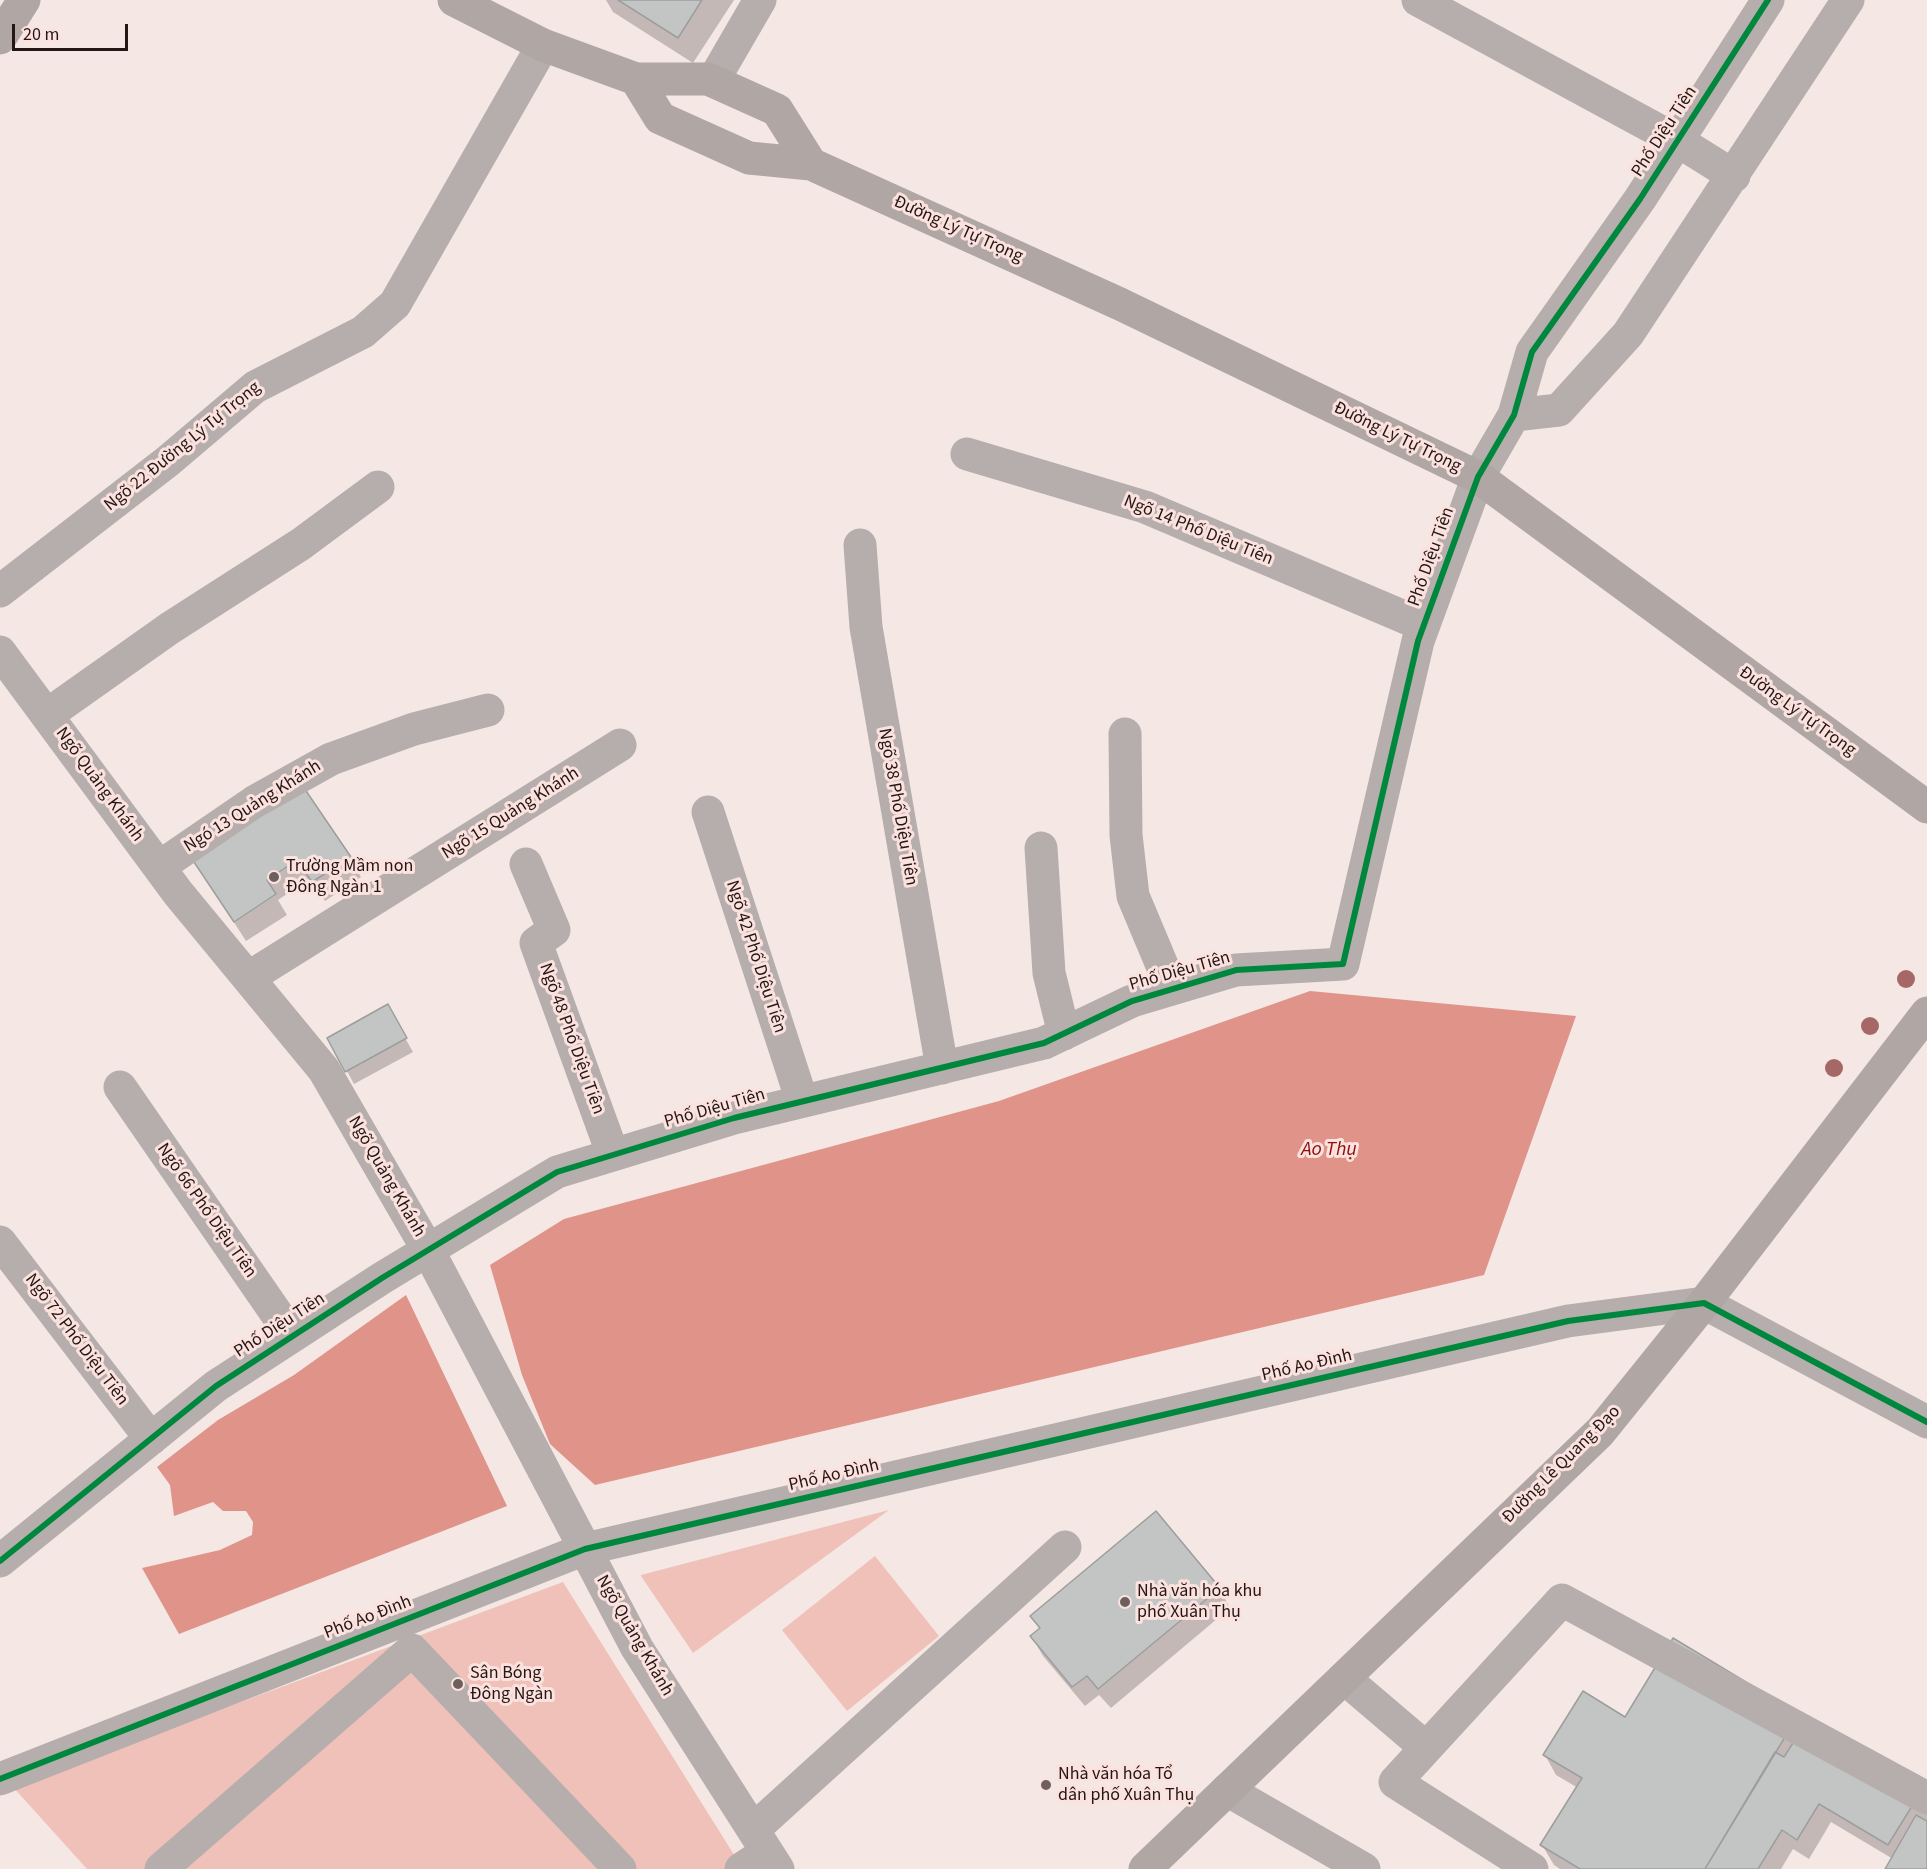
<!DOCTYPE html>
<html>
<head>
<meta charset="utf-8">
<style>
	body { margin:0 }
	#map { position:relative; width:1927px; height:1869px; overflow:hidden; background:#f5e7e4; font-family:"Source Sans 3",sans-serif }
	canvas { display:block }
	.scale { position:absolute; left:12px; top:24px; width:116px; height:27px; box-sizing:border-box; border:3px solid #241614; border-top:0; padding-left:8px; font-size:18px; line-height:21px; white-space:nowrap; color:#241614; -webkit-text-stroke:4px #fbe2de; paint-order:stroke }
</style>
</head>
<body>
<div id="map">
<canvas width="1927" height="1869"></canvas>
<div class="scale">20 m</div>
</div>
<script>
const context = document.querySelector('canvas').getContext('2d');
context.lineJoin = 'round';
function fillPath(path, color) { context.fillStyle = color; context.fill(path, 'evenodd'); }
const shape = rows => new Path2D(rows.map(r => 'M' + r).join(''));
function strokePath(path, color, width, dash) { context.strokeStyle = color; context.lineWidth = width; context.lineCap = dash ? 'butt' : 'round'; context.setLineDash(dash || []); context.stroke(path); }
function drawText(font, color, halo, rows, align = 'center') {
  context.font = font + ' "Source Sans 3",sans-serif'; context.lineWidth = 6; context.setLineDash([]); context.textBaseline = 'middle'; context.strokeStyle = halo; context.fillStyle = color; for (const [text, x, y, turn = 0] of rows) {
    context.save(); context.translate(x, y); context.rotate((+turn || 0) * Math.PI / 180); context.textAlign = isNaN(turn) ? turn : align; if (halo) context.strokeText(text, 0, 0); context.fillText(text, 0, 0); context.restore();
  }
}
fillPath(shape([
	[889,1510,693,1653,641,1576,641,1575],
	[875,1556,939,1636,847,1711,782,1630],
	[563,1582,743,1869,87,1869,13,1787]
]), '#f0c1b9');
fillPath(shape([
	[1310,991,1576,1016,1484,1275,595,1485,550,1444,522,1375,490,1265,564,1219,999,1101],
	[406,1295,507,1506,179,1634,142,1568,220,1550,252,1535,253,1522,246,1511,223,1511,213,1502,174,1516,170,1485,157,1467,218,1420,294,1375]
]), '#df9389');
fillPath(shape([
	[606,0,734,0,693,63,613,12],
	[350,858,361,877,325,901,309,879,278,900,287,915,246,941,194,860],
	[387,1006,413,1052,354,1084,329,1038],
	[1219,1588,1230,1608,1111,1708,1099,1695,1085,1706,1043,1656,1032,1637,1040,1630,1032,1616],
	[1674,1640,1927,1808,1927,1869,1887,1869,1893,1859,1831,1822,1809,1859,1793,1849,1781,1869,1560,1869,1554,1865,1542,1845,1578,1788,1556,1775,1545,1755,1625,1719]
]), '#0003');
const building = shape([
	[618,0,702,0,678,38,618,0],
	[302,785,351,857,312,882,297,860,267,880,276,894,234,922,192,859,302,785],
	[388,1004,407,1038,345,1072,327,1038,388,1004],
	[1156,1511,1220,1588,1098,1689,1087,1676,1072,1687,1030,1636,1040,1628,1030,1616,1156,1511],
	[1673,1638,1799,1714,1705,1869,1580,1869,1540,1845,1582,1778,1543,1755,1583,1691,1625,1717,1673,1638],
	[1805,1724,1920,1793,1888,1845,1819,1804,1797,1840,1782,1830,1758,1869,1705,1869,1775,1752,1784,1757,1805,1724],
	[1916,1815,1927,1821,1927,1869,1885,1869,1916,1815]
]);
fillPath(building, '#c3c5c5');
strokePath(building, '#9c9e9e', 1.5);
strokePath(shape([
	[1418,0,1678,141,1734,176],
	[713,81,760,0],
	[1514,415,1559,410,1628,334,1848,0],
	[967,454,1145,507,1423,625],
	[860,545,866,627,942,1068],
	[0,591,168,461,255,387,363,332,395,304,543,45],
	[0,652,178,893,324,1070,428,1250,637,1648,778,1869],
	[47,715,170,628,301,544,378,487],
	[1125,734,1126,835,1133,896,1172,989],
	[708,812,802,1101],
	[1041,848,1049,973,1064,1034],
	[526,864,554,930,536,943,613,1155],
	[159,867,254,802,331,759,414,729,488,710],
	[248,978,620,745],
	[120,1087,292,1336],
	[0,1242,151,1439],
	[0,1561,216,1386,382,1278,557,1172,734,1118,1044,1043,1132,1001,1236,970,1343,964,1418,641,1478,477,1514,415,1532,352,1640,199,1768,0],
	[1344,1678,1425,1747],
	[0,1779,585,1549,1568,1321,1704,1303,1927,1422],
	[1227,1790,1364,1869],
	[753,1830,1065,1547],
	[161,1869,412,1650,620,1869],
	[741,1869,767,1852],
	[1532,1869,1395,1782,1562,1600,1927,1798]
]), '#b6aeac', 33);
strokePath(shape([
	[454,0,543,45,636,79,708,79,777,110,811,164],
	[0,38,24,0],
	[636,79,660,118,749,158,811,164,1120,304,1478,477,1927,807],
	[1145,1869,1600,1432,1704,1303,1927,1013]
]), '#b0a6a4', 33);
strokePath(shape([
	[0,1561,216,1386,382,1278,557,1172,734,1118,1044,1043,1132,1001,1236,970,1343,964,1418,641,1478,477,1514,415,1532,352,1640,199,1768,0],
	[0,1779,585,1549,1568,1321,1704,1303,1927,1422]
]), '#00873e', 6);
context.fillStyle = '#a56867';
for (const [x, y] of [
	[1906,979],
	[1870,1026],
	[1834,1068]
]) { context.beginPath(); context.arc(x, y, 9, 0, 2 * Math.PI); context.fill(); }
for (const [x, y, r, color] of [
	[274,877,6,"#6d5f5d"],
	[1125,1602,6,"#6d5f5d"],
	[458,1684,6,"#6d5f5d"],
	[1046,1785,6,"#6d5f5d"]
]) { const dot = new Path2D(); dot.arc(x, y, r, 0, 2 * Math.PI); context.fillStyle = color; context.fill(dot); strokePath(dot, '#fbe2de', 2); }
drawText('18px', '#241614', '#fbe2de', [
	["Phố Diệu Tiên",1665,132,-57],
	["Đường Lý Tự Trọng",958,230,24],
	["Đường Lý Tự Trọng",1397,438,26],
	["Ngõ 22 Đường Lý Tự Trọng",183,447,-39],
	["Ngõ 14 Phố Diệu Tiên",1198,531,22],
	["Phố Diệu Tiên",1432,557,-70],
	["Đường Lý Tự Trọng",1797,712,36],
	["Ngõ Quảng Khánh",99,785,54],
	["Ngó 13 Quảng Khánh",253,807,-32],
	["Ngõ 38 Phố Diệu Tiên",897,807,80],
	["Ngõ 15 Quảng Khánh",511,814,-32],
	["Ngõ 42 Phố Diệu Tiên",755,957,72],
	["Phố Diệu Tiên",1180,972,-16],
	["Ngõ 48 Phố Diệu Tiên",571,1039,70],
	["Phố Diệu Tiên",715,1109,-16],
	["Ngõ Quảng Khánh",386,1177,60],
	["Ngõ 66 Phố Diệu Tiên",206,1211,55],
	["Phố Diệu Tiên",280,1326,-33],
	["Ngõ 72 Phố Diệu Tiên",76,1340,53],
	["Phố Ao Đình",1307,1366,-13],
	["Đường Lê Quang Đạo",1562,1465,-45],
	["Phố Ao Đình",834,1476,-13],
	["Phố Ao Đình",368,1618,-21],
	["Ngõ Quảng Khánh",634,1636,60]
]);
drawText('18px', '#241614', '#fbe2de', [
	["Trường Mầm non",286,867],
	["Đông Ngàn 1",286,888],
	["Nhà văn hóa khu",1137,1592],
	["phố Xuân Thụ",1137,1613],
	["Sân Bóng",470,1674],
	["Đông Ngàn",470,1695],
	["Nhà văn hóa Tổ",1058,1775],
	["dân phố Xuân Thụ",1058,1796]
], 'left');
drawText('italic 20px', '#8e0f0a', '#fbe2de', [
	["Ao Thụ",1329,1151]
]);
</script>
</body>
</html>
